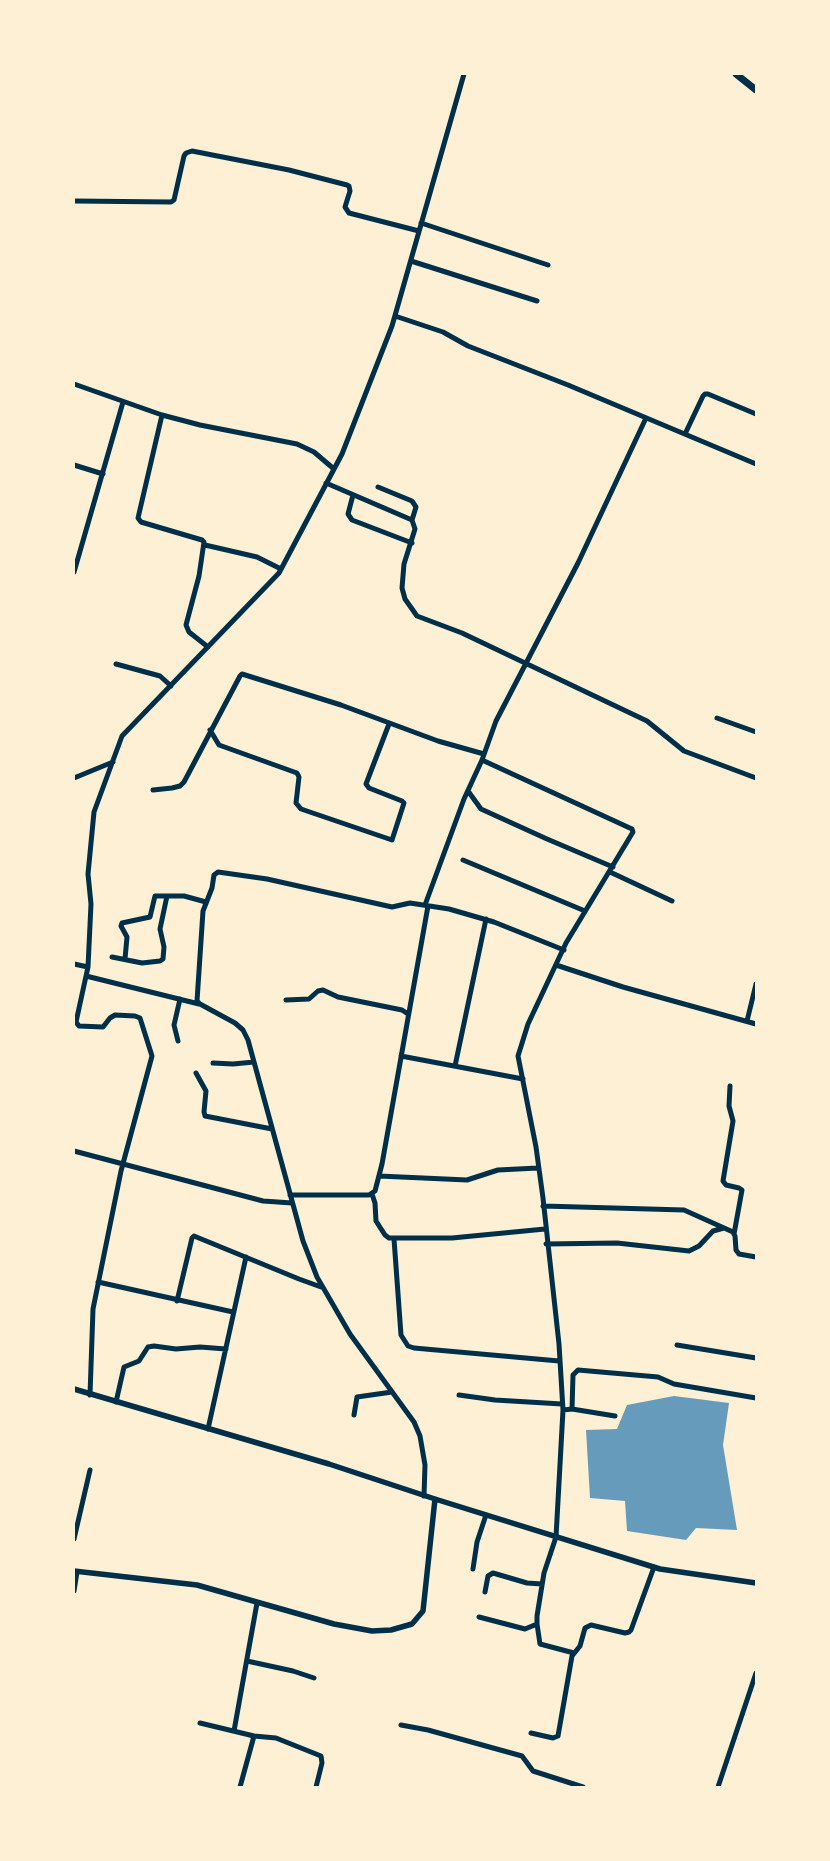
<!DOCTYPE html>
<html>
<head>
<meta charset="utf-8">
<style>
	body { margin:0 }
	#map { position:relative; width:830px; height:1861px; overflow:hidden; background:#fdf0d5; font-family:Rubik,sans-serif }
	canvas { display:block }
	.frame { position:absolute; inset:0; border:75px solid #fdf0d5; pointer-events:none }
</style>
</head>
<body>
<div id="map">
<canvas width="830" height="1861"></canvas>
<div class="frame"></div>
</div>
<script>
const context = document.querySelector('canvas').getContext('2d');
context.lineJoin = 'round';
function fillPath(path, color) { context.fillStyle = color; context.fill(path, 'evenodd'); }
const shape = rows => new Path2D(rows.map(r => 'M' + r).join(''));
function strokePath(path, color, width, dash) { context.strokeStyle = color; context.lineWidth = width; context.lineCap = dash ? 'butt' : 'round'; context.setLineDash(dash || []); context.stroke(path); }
fillPath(shape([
	[674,1396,729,1403,723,1445,737,1530,696,1528,686,1540,627,1531,625,1501,590,1498,586,1430,617,1429,627,1405]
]), '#669bbc');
strokePath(shape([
	[74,201,171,202,174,200,184,156,186,153,192,151,289,170,347,185,349,186,350,191,345,207,349,213,419,231],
	[421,223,548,265],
	[411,261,537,301],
	[395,316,443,332,468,346,568,385,756,464],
	[74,384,162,415,200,425,297,444,314,452,334,469],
	[162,415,138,518,141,522,202,540,204,542,199,576,186,625,189,632,208,647],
	[685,434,703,396,705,394,708,394,756,414],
	[74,465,103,474],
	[326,483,412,520,415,529,404,564,402,588,405,599,417,616,462,633,647,721,684,751,756,778],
	[378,487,412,501,416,507,412,520],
	[353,495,348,514,352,520,412,543],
	[205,545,257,557,281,569],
	[74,572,123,402],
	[116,664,160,676,171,686],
	[717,718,756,732],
	[210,730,219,745,297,773,299,777,296,803,301,809,392,840,404,803,402,801,369,788,366,784,389,724],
	[482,760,632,829,633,832,566,943,528,1024,518,1056,536,1147,543,1198,559,1344,563,1410,556,1537,544,1573,537,1616,537,1624,540,1644,574,1653],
	[74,778,113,762],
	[153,790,172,788,180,786,184,782,240,676,242,674,341,705,438,741,484,754],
	[468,791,481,809,547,839,613,867],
	[463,860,585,911],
	[610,872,672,901],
	[425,905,464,799,482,760,496,721,578,563,646,418],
	[112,957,142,963,160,961,163,959,164,947,160,929,167,896],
	[125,959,127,937,121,926,122,923,150,917,155,896,184,896,206,902],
	[74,964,88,967],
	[556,965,623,987,756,1024],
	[86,976,199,1004],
	[286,1000,309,999,318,991,323,990,338,997,402,1010,408,1014],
	[747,1021,756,984],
	[178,1041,174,1025,180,999],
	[401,1056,523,1079],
	[213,1063,233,1064,254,1062],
	[455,1066,486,919],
	[196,1073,206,1091,204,1112,205,1116,272,1129],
	[730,1086,729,1106,733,1121,723,1181,726,1185,739,1188,742,1190,734,1234],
	[74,1151,263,1201,292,1203],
	[379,1176,467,1180,498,1170,538,1168],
	[372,1194,375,1203,376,1221,385,1235,389,1238,452,1238,545,1229],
	[290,1195,369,1195,375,1191,382,1164,428,906],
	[543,1206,684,1210,733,1232,735,1236,736,1250,739,1254,756,1257],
	[394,1239,401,1335,408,1346,414,1348,559,1361],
	[546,1244,617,1243,689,1251,699,1246,713,1231,724,1228],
	[98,1282,233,1312],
	[177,1301,192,1238,194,1236,299,1279,321,1287],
	[677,1345,756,1358],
	[90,1395,93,1309,121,1171,152,1056,140,1018,135,1016,115,1015,110,1018,103,1027,79,1026,76,1022,88,967,91,904,88,874,94,812,122,736,279,573,342,454,392,326,464,74],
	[459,1395,495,1400,562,1404],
	[116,1402,124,1367,139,1361,148,1347,154,1346,176,1349,200,1347,226,1349],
	[572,1409,573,1375,578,1370,658,1377,674,1384,756,1398],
	[563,1410,572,1409,615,1416],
	[354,1415,357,1397,392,1392],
	[208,1429,246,1257],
	[424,1496,425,1465,420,1436,414,1422,350,1334,317,1277,303,1241,248,1040,243,1030,235,1023,200,1004,197,1001,203,911,212,888,214,875,218,872,267,879,392,907,410,903,449,909,494,922,564,950],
	[74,1539,90,1470],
	[473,1569,477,1542,486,1515],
	[74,1591,77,1572],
	[485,1592,488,1576,493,1573,527,1583,542,1584],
	[479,1617,525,1629,537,1624],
	[247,1661,293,1671,314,1678],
	[200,1723,254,1736,240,1787],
	[401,1725,428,1730,522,1756,533,1771,583,1787],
	[234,1731,257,1603],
	[531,1733,553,1738,558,1736,572,1656,580,1646,585,1628,591,1625,625,1633,629,1632,631,1630,654,1567],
	[254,1736,276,1738,321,1756,322,1763,316,1787],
	[718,1787,756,1673]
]), '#003049', 5);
strokePath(shape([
	[74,1389,329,1464,435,1499,660,1569,756,1583],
	[74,1571,197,1585,334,1624,372,1631,391,1630,412,1624,423,1611,435,1499]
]), '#003049', 5.5);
strokePath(shape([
	[736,74,756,90]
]), '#003049', 7);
</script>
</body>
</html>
